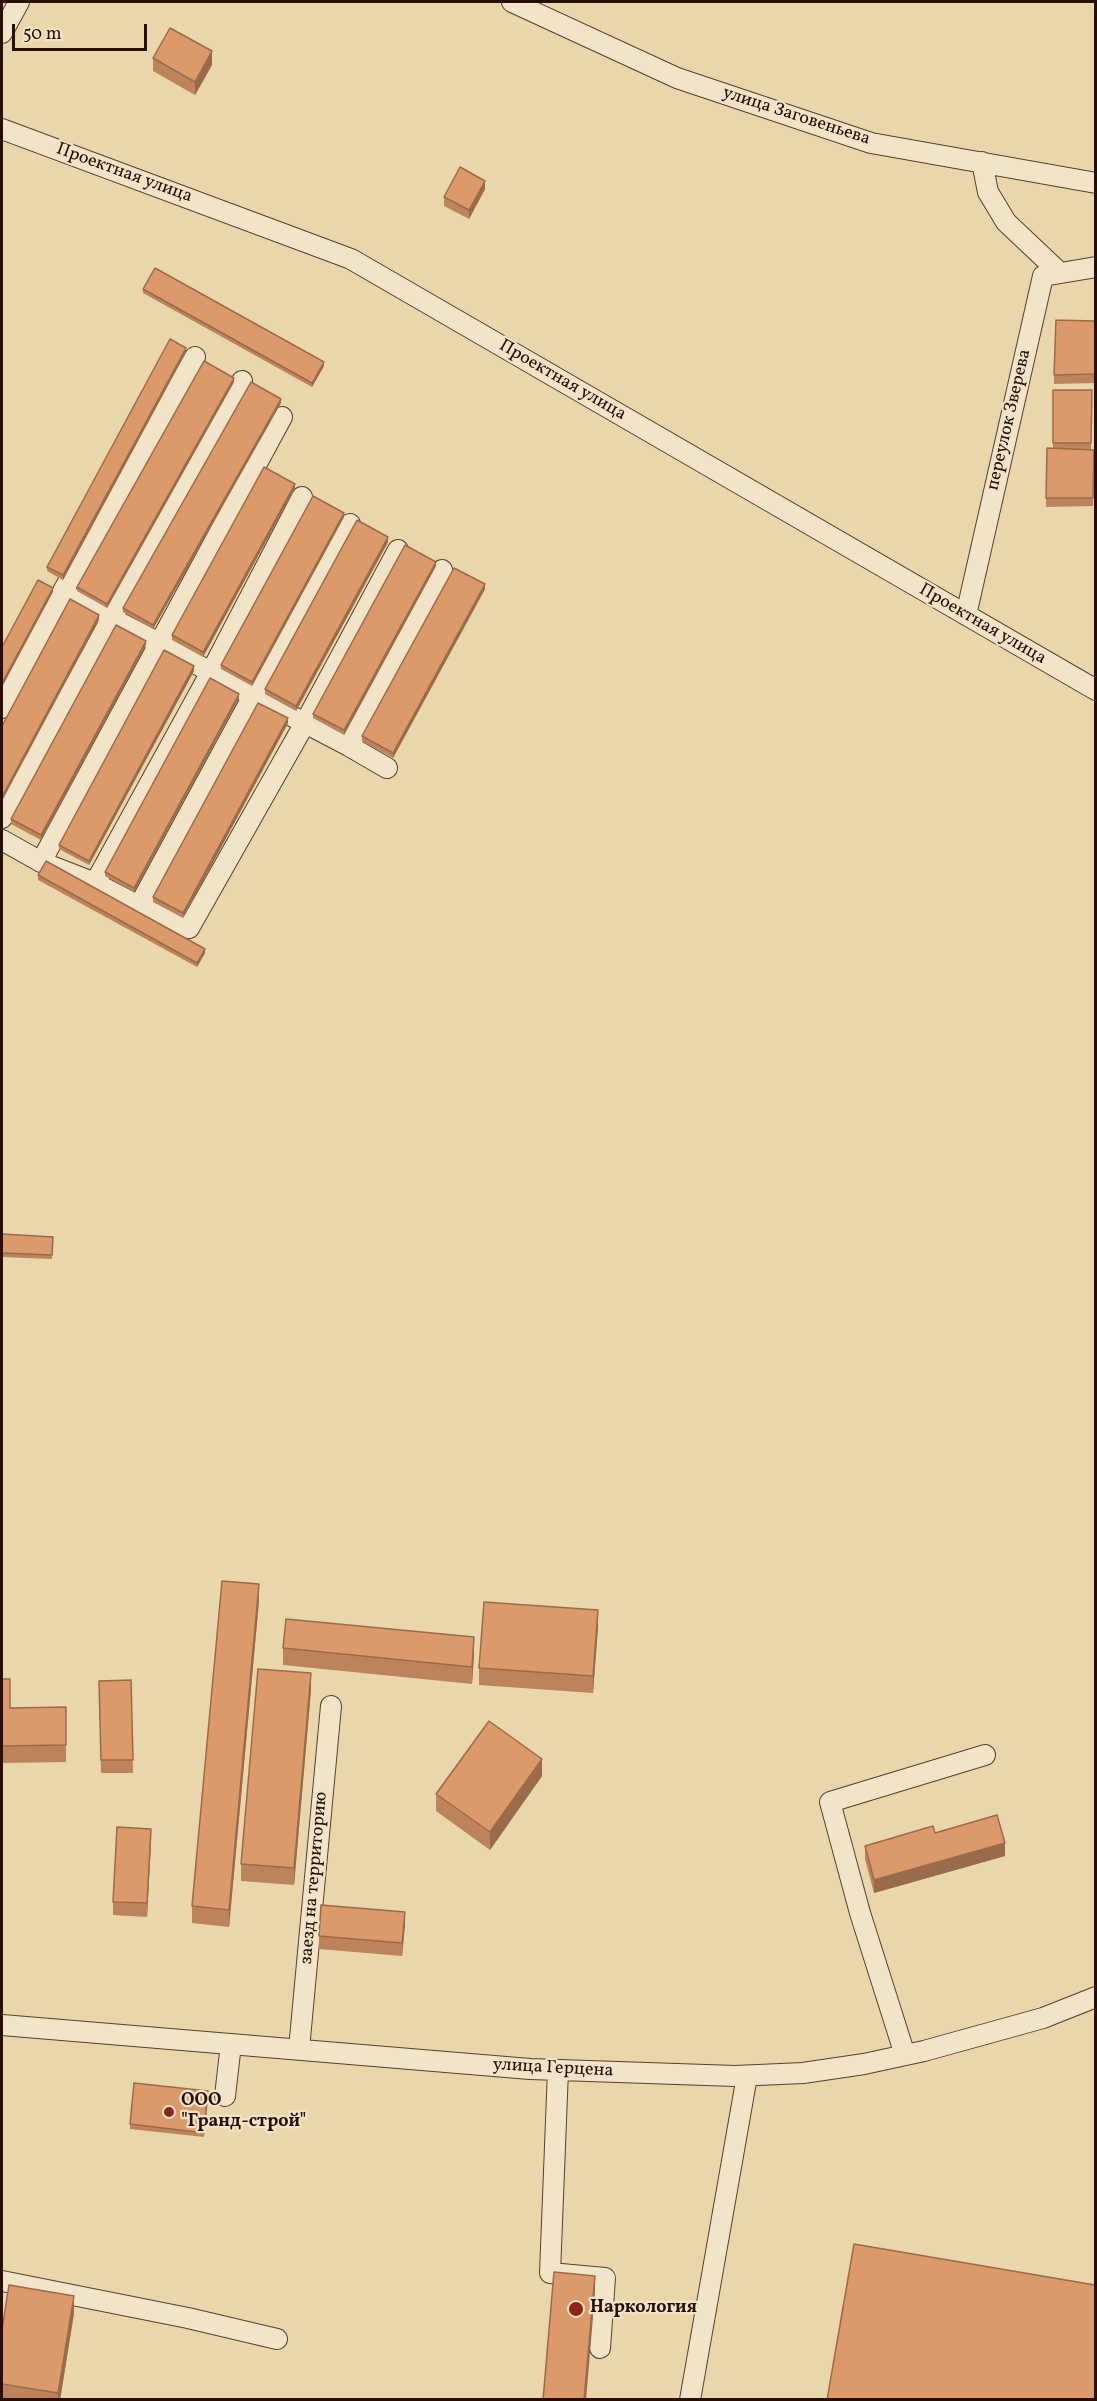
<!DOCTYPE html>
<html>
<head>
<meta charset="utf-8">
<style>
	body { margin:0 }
	#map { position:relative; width:1097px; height:2401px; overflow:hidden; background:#ead6ab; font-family:Vollkorn,serif }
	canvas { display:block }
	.frame { position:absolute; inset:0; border:3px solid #280d02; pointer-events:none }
	.scale { position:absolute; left:12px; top:24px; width:135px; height:27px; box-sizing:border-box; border:3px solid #280d02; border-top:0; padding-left:8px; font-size:18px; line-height:21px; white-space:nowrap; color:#280d02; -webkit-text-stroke:4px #f1e4c8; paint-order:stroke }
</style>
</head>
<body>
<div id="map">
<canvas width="1097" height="2401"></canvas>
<div class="frame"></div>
<div class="scale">50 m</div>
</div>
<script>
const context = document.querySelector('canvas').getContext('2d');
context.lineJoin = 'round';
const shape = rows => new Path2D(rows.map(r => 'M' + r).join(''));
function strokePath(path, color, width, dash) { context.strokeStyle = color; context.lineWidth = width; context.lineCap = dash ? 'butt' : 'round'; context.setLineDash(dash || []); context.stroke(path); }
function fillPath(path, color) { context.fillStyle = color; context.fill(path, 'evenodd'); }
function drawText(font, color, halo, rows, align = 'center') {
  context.font = font + ' Vollkorn,serif'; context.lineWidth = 4.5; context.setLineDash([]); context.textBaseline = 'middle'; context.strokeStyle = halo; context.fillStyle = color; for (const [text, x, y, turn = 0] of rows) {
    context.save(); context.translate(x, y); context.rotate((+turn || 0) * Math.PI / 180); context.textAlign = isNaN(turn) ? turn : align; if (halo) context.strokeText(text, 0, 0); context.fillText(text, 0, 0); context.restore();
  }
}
const minor = shape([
	[512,2,677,78,871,143,1096,183],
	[2,33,19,2],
	[2,129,351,259,1096,690],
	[982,162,988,192,1006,222,1060,273],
	[195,357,62,593,159,643,253,696,350,524],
	[966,615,1043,276,1096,267],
	[2,708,62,593],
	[387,768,349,746,442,570],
	[2,818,242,381],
	[2,840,41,862,95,883,139,906,189,928,305,723,349,746],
	[41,862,282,417],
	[95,883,211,672,302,497],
	[139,906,253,696,305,723,398,550],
	[2,2025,530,2069,735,2076,803,2073,864,2064,924,2051,1043,2018,1096,1997],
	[299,2049,331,1706],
	[905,2055,860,1913,830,1802,985,1755],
	[558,2070,550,2273,605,2278,600,2348],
	[225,2096,231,2044],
	[2,2281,188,2318,277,2339],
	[690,2400,747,2076]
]);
strokePath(minor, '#583f2c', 22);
strokePath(minor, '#f1e4c8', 20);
fillPath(shape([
	[153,58,212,65,195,95,153,71],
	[485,189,469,219,444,206,444,197],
	[143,289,324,366,312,387,143,293],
	[1056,320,1095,321,1095,383,1054,384],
	[186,352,63,580,47,571,47,567],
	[234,382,107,608,77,591,77,587],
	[1053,390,1092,390,1091,449,1094,450,1093,506,1046,507,1047,448,1053,448],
	[281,403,153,629,123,612,123,608],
	[295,488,203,657,172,640,172,635],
	[344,517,252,686,221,669,221,665],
	[388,542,296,711,265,694,265,689],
	[436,566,344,735,313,718,313,714],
	[485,589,393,758,362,741,362,736],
	[146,645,41,840,11,824,11,819],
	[194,671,89,865,59,849,59,845],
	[239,698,134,892,105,876,105,872],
	[288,723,183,918,153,902,153,897],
	[38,875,205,953,197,967,38,880],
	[2,1234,53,1237,52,1259,2,1257],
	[259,1601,229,1927,192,1923,192,1906],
	[598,1627,593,1693,479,1685,479,1668],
	[283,1648,474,1654,472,1684,283,1665],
	[2,1679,10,1708,66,1707,66,1762,2,1763],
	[131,1680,133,1773,101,1773,99,1681],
	[311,1690,294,1885,241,1881,241,1864],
	[542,1776,490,1850,436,1811,436,1794],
	[935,1833,1005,1856,874,1893,865,1859,865,1846],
	[151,1842,147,1917,113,1915,113,1902],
	[405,1925,402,1956,319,1949,319,1936],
	[208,2096,204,2137,130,2129,130,2124],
	[74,2313,60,2400,2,2400,2,2330]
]), '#bd845b');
fillPath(shape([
	[212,51,212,65,195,95,195,82],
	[485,181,485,189,469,219,469,210],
	[186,348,186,352,63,580,63,575],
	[324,362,324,366,312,387,312,383],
	[234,378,234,382,107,608,107,604],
	[281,399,281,403,153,629,153,625],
	[295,484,295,488,203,657,203,652],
	[344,513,344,517,252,686,252,682],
	[388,537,388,542,296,711,296,706],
	[436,562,436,566,344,735,344,730],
	[485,584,485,589,393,758,393,753],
	[53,588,53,592,2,687,2,683],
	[99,615,99,620,2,801,2,797],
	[146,641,146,645,41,840,41,835],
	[194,666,194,671,89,865,89,861],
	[239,694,239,698,134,892,134,888],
	[288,718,288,723,183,918,183,913],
	[205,949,205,953,197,967,197,963],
	[259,1584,259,1601,229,1927,229,1910],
	[598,1610,598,1627,593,1693,593,1676],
	[474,1637,474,1654,472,1684,472,1667],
	[311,1673,311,1690,294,1885,294,1868],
	[542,1759,542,1776,490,1850,490,1832],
	[151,1829,151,1842,147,1917,147,1903],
	[1005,1843,1005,1856,874,1893,874,1880],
	[405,1912,405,1925,402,1956,402,1943],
	[595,2276,595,2293,586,2400,584,2400],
	[74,2296,74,2313,60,2400,58,2400,58,2393]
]), '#9a6b4a');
const building = shape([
	[170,28,212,51,195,82,153,58,170,28],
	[460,167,485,181,469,210,444,197,460,167],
	[155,268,324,362,312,383,143,289,155,268],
	[1056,320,1095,321,1095,374,1054,375,1056,320],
	[170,339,186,348,63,575,47,567,170,339],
	[204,361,234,378,107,604,77,587,204,361],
	[251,382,281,399,153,625,123,608,251,382],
	[1053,390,1092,390,1091,443,1053,443,1053,390],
	[1047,448,1094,450,1093,498,1046,498,1047,448],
	[264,467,295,484,203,652,172,635,264,467],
	[313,496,344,513,252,682,221,665,313,496],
	[357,520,388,537,296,706,265,689,357,520],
	[405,545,436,562,344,730,313,714,405,545],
	[454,568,485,584,393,753,362,736,454,568],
	[38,580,53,588,2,683,2,647,38,580],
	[70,599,99,615,2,797,2,726,70,599],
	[116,625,146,641,41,835,11,819,116,625],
	[164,650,194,666,89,861,59,845,164,650],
	[210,678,239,694,134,888,105,872,210,678],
	[258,703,288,718,183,913,153,897,258,703],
	[46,861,205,949,197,963,38,875,46,861],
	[2,1234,53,1237,52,1255,2,1253,2,1234],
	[222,1581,259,1584,229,1910,192,1906,222,1581],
	[484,1602,598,1610,593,1676,479,1668,484,1602],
	[286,1619,474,1637,472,1667,283,1648,286,1619],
	[258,1669,311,1673,294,1868,241,1864,258,1669],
	[2,1679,10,1679,10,1708,66,1707,66,1745,2,1746,2,1679],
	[131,1680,133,1760,101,1760,99,1681,131,1680],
	[489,1721,542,1759,490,1832,436,1794,489,1721],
	[997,1815,1005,1843,874,1880,865,1846,933,1826,935,1833,997,1815],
	[117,1827,151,1829,147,1903,113,1902,117,1827],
	[321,1905,405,1912,402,1943,319,1936,321,1905],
	[134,2083,208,2091,204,2133,130,2124,134,2083],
	[854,2244,1095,2285,1095,2400,827,2400,854,2244],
	[554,2272,595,2276,584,2400,543,2400,554,2272],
	[9,2285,74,2296,58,2393,2,2384,2,2330,9,2285]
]);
fillPath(building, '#dc996a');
strokePath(building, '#9a6b4a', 1.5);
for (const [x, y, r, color] of [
	[169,2112,6,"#8f2418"],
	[576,2309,8,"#8f2418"]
]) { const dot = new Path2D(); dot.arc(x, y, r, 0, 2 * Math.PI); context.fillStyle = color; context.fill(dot); strokePath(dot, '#f1e4c8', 2); }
drawText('18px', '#280d02', '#f1e4c8', [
	["улица Заговеньева",796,117,18],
	["Проектная улица",124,174,20],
	["Проектная улица",562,381,30],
	["переулок Зверева",1010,420,-77],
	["Проектная улица",982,625,30],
	["заезд на территорию",315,1878,-85],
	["улица Герцена",553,2069,3]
]);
drawText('bold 18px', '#280d02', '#f1e4c8', [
	["ООО",181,2102],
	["\"Гранд-строй\"",181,2123],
	["Наркология",590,2309]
], 'left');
</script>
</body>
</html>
